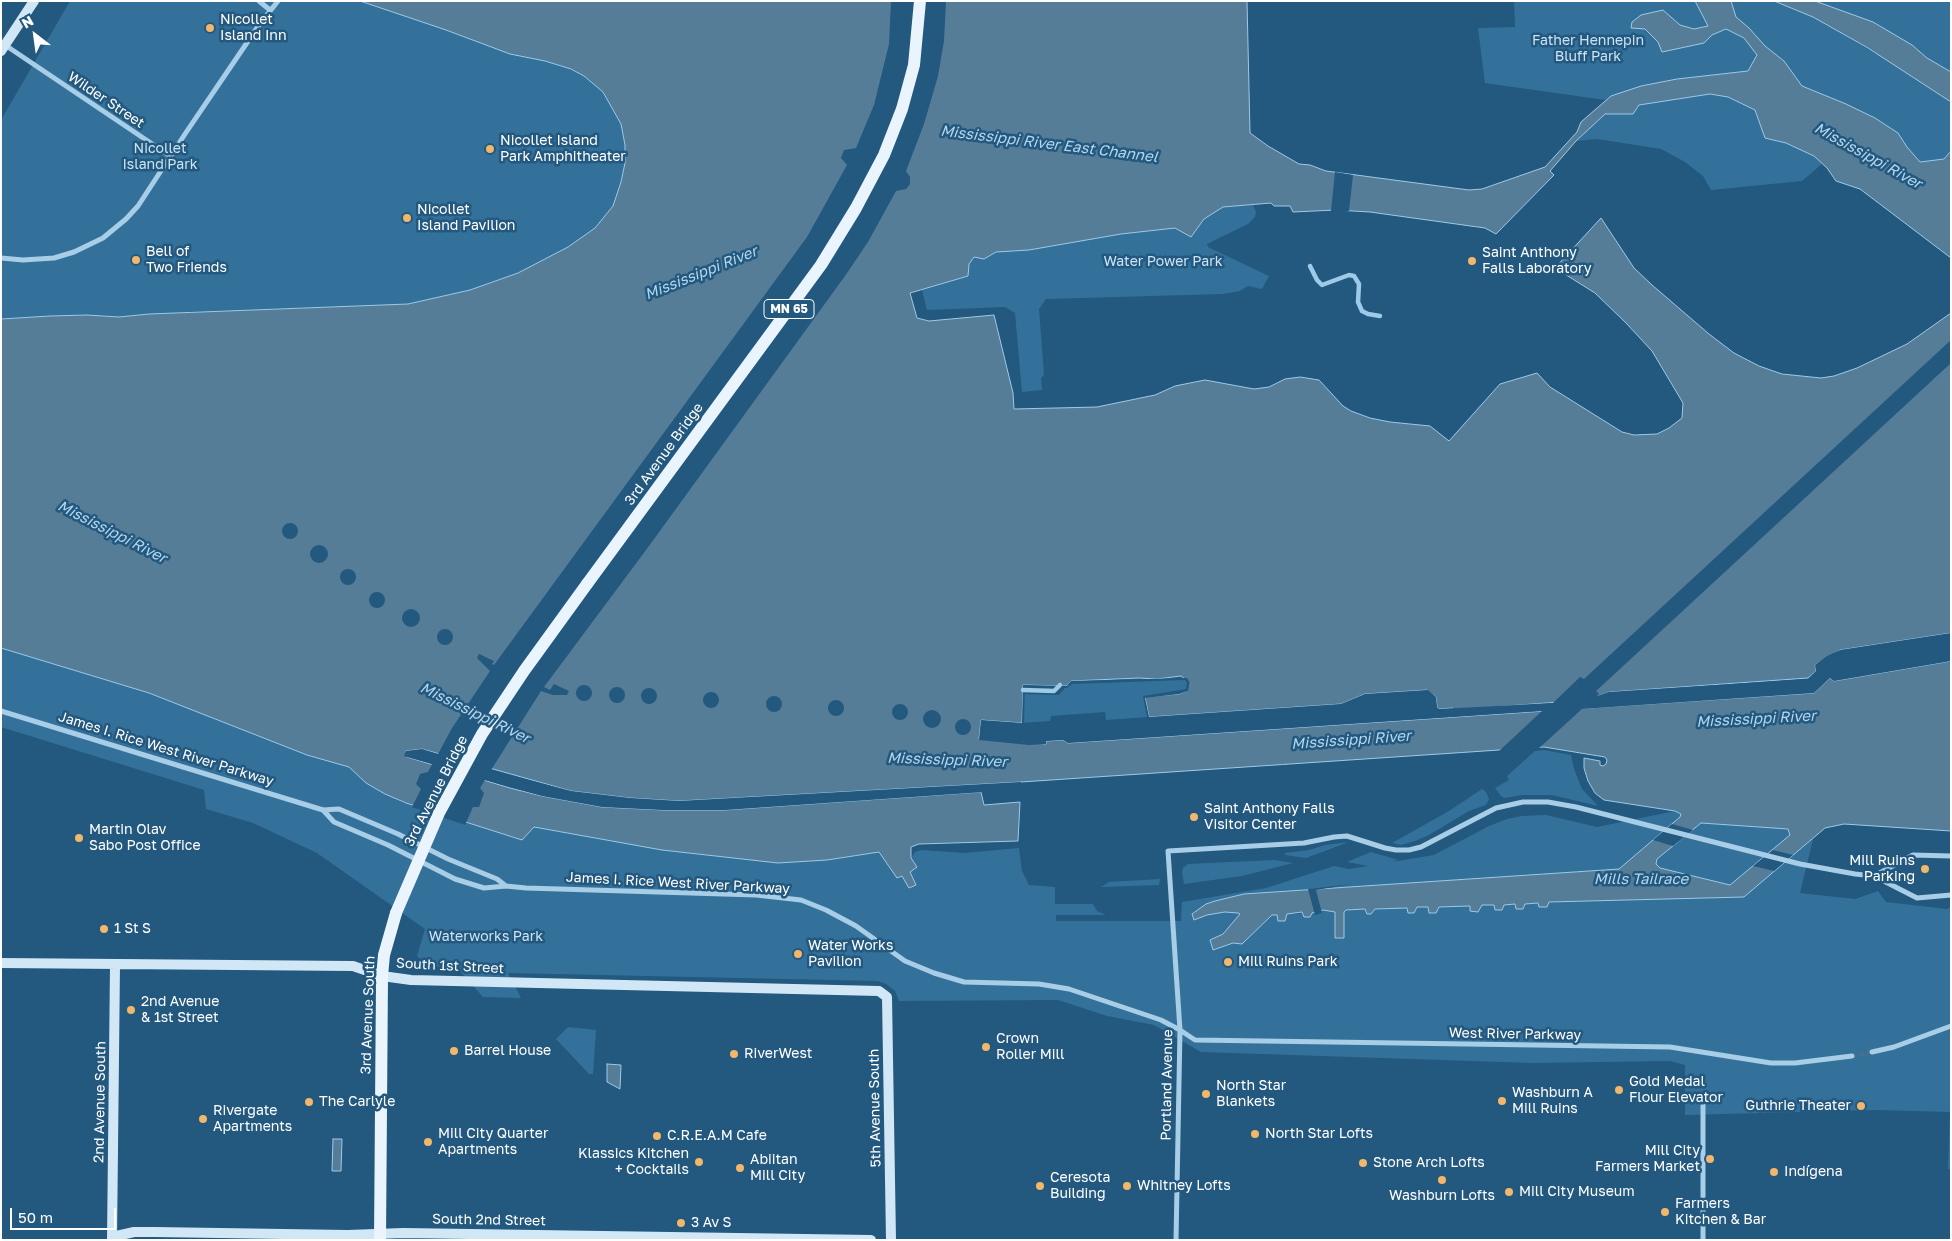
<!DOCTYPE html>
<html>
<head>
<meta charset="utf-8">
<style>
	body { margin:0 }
	#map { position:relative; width:1952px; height:1241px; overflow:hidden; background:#23587f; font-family:"Golos Text",sans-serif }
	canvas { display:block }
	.frame { position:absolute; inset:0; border:2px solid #fff; pointer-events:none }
	.north { position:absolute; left:10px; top:10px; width:50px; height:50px; -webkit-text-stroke:4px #23587f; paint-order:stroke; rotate:330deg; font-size:14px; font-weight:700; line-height:20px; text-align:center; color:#fff }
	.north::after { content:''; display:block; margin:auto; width:18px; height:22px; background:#fff; clip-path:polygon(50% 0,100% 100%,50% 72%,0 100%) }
	.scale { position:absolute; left:10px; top:1208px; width:106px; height:22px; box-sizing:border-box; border:2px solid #fff; border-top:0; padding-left:6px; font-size:15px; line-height:18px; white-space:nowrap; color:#fff; -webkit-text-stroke:4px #23587f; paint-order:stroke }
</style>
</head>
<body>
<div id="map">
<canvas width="1952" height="1241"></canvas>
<div class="frame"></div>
<div class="north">N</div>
<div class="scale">50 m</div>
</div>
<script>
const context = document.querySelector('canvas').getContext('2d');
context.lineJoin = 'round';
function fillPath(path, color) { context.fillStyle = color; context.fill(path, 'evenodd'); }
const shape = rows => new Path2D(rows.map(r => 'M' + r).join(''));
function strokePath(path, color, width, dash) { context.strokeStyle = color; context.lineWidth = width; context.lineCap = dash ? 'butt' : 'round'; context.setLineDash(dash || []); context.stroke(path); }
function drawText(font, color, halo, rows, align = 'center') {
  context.font = font + ' "Golos Text",sans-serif'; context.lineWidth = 5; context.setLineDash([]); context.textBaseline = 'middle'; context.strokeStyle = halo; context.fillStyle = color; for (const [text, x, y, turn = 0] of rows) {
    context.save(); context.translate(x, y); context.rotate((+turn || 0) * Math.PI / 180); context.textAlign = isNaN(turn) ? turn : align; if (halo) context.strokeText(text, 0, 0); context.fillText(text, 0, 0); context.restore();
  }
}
fillPath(shape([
	[70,1,360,1,571,69,584,76,603,92,621,124,625,145,625,163,621,182,613,206,595,228,568,247,518,273,470,290,408,304,185,312,119,317,87,315,50,316,1,319,1,120],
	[1514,1,1695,1,1708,26,1694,29,1680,25,1663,10,1644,29,1658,42,1704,43,1712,35,1726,29,1744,38,1757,55,1748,71,1677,79,1641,86,1611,96,1605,100,1485,83,1478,28,1515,27],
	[1731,1,1773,1,1813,17,1897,66,1951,102,1951,151,1944,159,1920,162,1907,147,1898,133,1875,118,1846,104,1802,86,1784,61,1765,46,1749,28,1736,17],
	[1815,1,1951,1,1951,72,1927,58,1912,45],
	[1710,94,1728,97,1755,110,1765,138,1786,143,1814,156,1822,164,1802,181,1711,190,1703,176,1685,162,1661,149,1597,139,1576,141,1605,114,1639,105],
	[1253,205,1256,212,1255,217,1248,224,1207,244,1208,247,1269,276,1262,289,1248,286,1240,291,1222,294,1046,299,1039,309,1044,375,1041,378,1042,390,1022,392,1015,313,1005,307,927,310,922,290,968,276,969,264,974,257,984,259,996,252,1029,250,1121,234,1175,228,1191,237,1204,219,1212,212,1223,207],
	[1,648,149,693,307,755,349,767,366,783,401,802,522,840,534,827,662,850,778,863,827,860,879,852,898,878,917,867,911,858,915,852,921,850,964,853,1019,848,1022,871,1029,885,1055,887,1055,904,1093,904,1097,911,1106,915,1056,915,1056,921,1181,921,1182,902,1266,888,1334,866,1349,869,1368,866,1347,862,1371,852,1398,860,1391,862,1434,855,1489,826,1507,819,1522,816,1546,815,1597,827,1675,811,1681,814,1680,817,1619,869,1244,894,1206,904,1192,914,1194,920,1207,915,1225,912,1238,913,1240,914,1223,934,1210,940,1213,950,1233,943,1242,944,1272,915,1277,915,1285,921,1287,914,1312,913,1323,910,1335,912,1335,937,1343,938,1344,912,1346,910,1407,908,1408,913,1416,907,1471,906,1478,912,1482,905,1515,904,1516,909,1525,904,1539,903,1539,907,1546,907,1549,902,1743,897,1813,839,1800,893,1855,899,1878,891,1886,902,1947,909,1951,907,1951,1169,1948,1169,1950,1112,1876,1110,1685,1115,1685,1065,1670,1061,1532,1063,1201,1052,1154,1025,1107,1016,1058,1000,899,1001,895,991,886,984,878,981,508,973,521,998,483,997,458,969,429,966,417,956,425,929,317,853,253,823,206,809,204,790,1,727],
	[1187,678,1189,687,1149,717,1106,720,1105,712,1051,716,1050,721,1022,723,1023,694,1059,695,1071,681],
	[1544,750,1571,755,1574,769,1582,789,1598,806,1552,795,1522,795,1504,798,1501,796,1495,788,1509,780,1507,776,1535,751],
	[1482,789,1486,792,1489,799,1486,805,1469,811,1429,835,1415,841,1401,845,1392,843,1449,811],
	[1701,823,1788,829,1790,835,1730,885,1660,868,1656,864,1657,859],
	[1349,842,1306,858,1285,855,1285,853,1309,850,1325,845],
	[1274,860,1293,863,1242,876,1184,884,1182,872,1183,868,1188,864],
	[1160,879,1159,885,1101,887,1109,882],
	[568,1027,596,1030,593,1074,589,1074,556,1039]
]), '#33719b');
const water = shape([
	[360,1,1247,1,1250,133,1268,146,1299,164,1310,165,1326,171,1469,190,1482,189,1545,167,1577,132,1581,122,1611,96,1641,86,1677,79,1748,71,1757,55,1744,38,1726,29,1712,35,1704,43,1662,52,1658,42,1645,29,1631,28,1632,22,1641,15,1663,10,1680,25,1694,29,1708,26,1695,1,1731,1,1736,17,1749,28,1765,46,1784,61,1802,86,1846,104,1875,118,1898,133,1907,147,1920,162,1944,159,1951,151,1951,258,1860,189,1836,181,1827,168,1814,156,1786,143,1765,138,1755,110,1728,97,1710,94,1639,105,1633,114,1605,114,1576,141,1550,171,1554,175,1496,234,1485,228,1370,212,1336,210,1293,212,1290,206,1274,206,1271,203,1223,207,1204,219,1191,237,1175,228,1121,234,1029,250,996,252,984,259,974,257,969,264,968,276,910,293,917,318,929,321,994,315,1013,393,1014,409,1097,407,1155,395,1175,386,1205,380,1254,389,1269,387,1285,379,1300,377,1319,380,1343,406,1351,411,1370,418,1390,422,1430,426,1449,441,1500,384,1537,373,1550,387,1622,432,1634,435,1657,434,1669,428,1682,418,1683,403,1652,351,1626,323,1595,293,1563,273,1554,269,1601,218,1634,268,1652,285,1709,334,1734,353,1759,366,1782,374,1821,378,1834,376,1857,368,1907,344,1951,313,1951,633,1840,650,1815,665,1816,671,1808,678,1610,692,1586,700,1453,710,1453,708,1439,709,1437,707,1436,697,1427,690,1365,694,1341,704,1149,717,1145,697,1179,694,1187,691,1190,683,1181,676,1157,679,1139,678,1071,681,1067,686,1023,685,1022,723,981,720,979,739,1046,744,1046,741,1063,740,1068,743,1814,693,1830,678,1834,681,1951,661,1951,831,1844,824,1825,828,1744,897,1549,902,1547,907,1539,907,1538,903,1525,904,1523,909,1516,909,1515,904,1504,905,1502,910,1495,910,1494,905,1482,905,1478,912,1470,911,1470,906,1439,907,1436,913,1429,913,1428,907,1417,907,1414,913,1408,913,1407,908,1375,909,1371,914,1367,914,1365,909,1346,910,1344,912,1344,938,1335,938,1335,912,1323,910,1312,913,1310,917,1304,917,1302,912,1287,914,1285,921,1278,921,1277,915,1272,915,1242,944,1233,943,1213,950,1210,940,1223,934,1240,914,1238,913,1225,912,1207,915,1194,920,1192,914,1206,904,1215,901,1244,894,1619,869,1680,817,1681,814,1675,811,1604,800,1595,793,1588,781,1584,768,1584,758,1600,761,1600,765,1603,766,1606,764,1607,760,1605,757,1544,747,1021,782,679,801,630,798,571,791,422,749,406,751,407,757,510,788,542,796,602,807,663,810,725,810,981,792,984,805,1020,802,1018,841,919,844,911,847,911,858,917,867,910,872,916,885,909,888,902,876,897,878,879,852,827,860,778,863,662,850,534,827,522,840,406,803,385,794,366,783,349,767,307,755,149,693,1,648,1,319,50,316,87,315,119,317,149,314,408,304,470,290,518,273,568,247,595,228,613,206,621,182,625,163,625,145,621,124,603,92,584,76,571,69,545,61,510,54,446,30,360,1],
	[1701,823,1788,829,1790,835,1730,885,1660,868,1656,864,1657,859,1701,823],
	[1774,1,1815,1,1873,22,1912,45,1927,58,1951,72,1951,102,1868,48,1813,17,1774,1],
	[607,1064,621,1065,620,1089,607,1082,607,1064],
	[333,1139,342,1139,341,1171,332,1171,333,1139]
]);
fillPath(water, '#567d98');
strokePath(water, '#9ccae8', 1);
fillPath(shape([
	[891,1,946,1,944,41,938,76,924,124,906,171,910,177,910,184,906,189,896,191,868,242,845,276,649,546,544,687,550,690,554,684,569,691,567,695,553,695,541,691,491,770,571,791,630,798,679,801,1021,782,1021,784,705,803,652,802,571,794,421,752,408,753,407,755,511,786,542,793,602,804,664,807,724,807,981,790,984,792,725,810,663,810,602,807,542,796,485,780,480,788,484,793,479,807,473,807,465,825,412,807,421,789,416,784,420,774,428,772,432,764,407,757,404,756,406,751,422,749,438,754,452,728,490,671,477,658,479,654,494,661,492,664,494,665,807,237,847,165,841,158,844,150,856,148,874,105,889,44],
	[1335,172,1353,175,1349,211,1331,211],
	[1951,340,1951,363,1608,680,1596,691,1599,694,1597,696,1609,692,1808,679,1816,671,1815,665,1827,656,1840,650,1951,633,1951,635,1840,653,1828,658,1818,666,1818,673,1809,681,1610,694,1587,703,1453,712,1438,711,1435,708,1434,698,1427,693,1365,696,1341,707,1149,720,1147,718,1143,696,1186,689,1187,683,1185,680,1072,684,1067,688,1025,687,1024,724,983,722,982,737,1029,742,1043,742,1045,739,1063,737,1068,740,1813,690,1830,676,1835,678,1951,658,1951,661,1834,681,1830,678,1814,693,1582,709,1537,750,1498,752,1542,711,1068,743,1063,740,1046,741,1046,744,1029,745,979,740,981,720,1022,723,1023,685,1067,686,1071,681,1187,678,1190,683,1188,691,1179,694,1145,698,1149,717,1341,704,1365,694,1428,690,1436,697,1437,707,1439,709,1553,703,1580,677,1584,679],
	'282 531a8 8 0 1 1 16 0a8 8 0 1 1-16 0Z',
	'310 554a9 9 0 1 1 18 0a9 9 0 1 1-18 0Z',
	'340 577a8 8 0 1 1 16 0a8 8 0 1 1-16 0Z',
	'369 600a8 8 0 1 1 16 0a8 8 0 1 1-16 0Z',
	'402 618a9 9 0 1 1 18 0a9 9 0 1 1-18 0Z',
	'437 637a8 8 0 1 1 16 0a8 8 0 1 1-16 0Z',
	'576 693a8 8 0 1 1 16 0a8 8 0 1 1-16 0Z',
	'609 695a8 8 0 1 1 16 0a8 8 0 1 1-16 0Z',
	'641 696a8 8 0 1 1 16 0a8 8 0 1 1-16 0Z',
	'703 700a8 8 0 1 1 16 0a8 8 0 1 1-16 0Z',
	'766 704a8 8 0 1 1 16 0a8 8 0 1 1-16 0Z',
	'828 708a8 8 0 1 1 16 0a8 8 0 1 1-16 0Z',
	'892 712a8 8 0 1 1 16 0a8 8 0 1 1-16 0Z',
	'923 719a9 9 0 1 1 18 0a9 9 0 1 1-18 0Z',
	'955 727a8 8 0 1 1 16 0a8 8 0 1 1-16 0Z',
	[1672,824,1693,830,1673,846,1653,840],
	[1773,850,1793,855,1774,871,1753,866],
	[1353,884,1316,890,1322,913,1315,915,1308,889]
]), '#23587f');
strokePath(shape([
	[1310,266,1317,280,1322,285,1349,275,1354,276,1359,284,1358,302,1362,311,1368,314,1380,316],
	[1023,690,1054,691,1060,685]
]), '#9ccae8', 4.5);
strokePath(shape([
	[1852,1056,1872,1052]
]), '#447192', 5, [5, 2.5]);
strokePath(shape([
	[259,1,270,10],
	[5,45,170,156],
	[1,258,23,260,54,258,74,252,103,238,126,219,138,206,185,134,259,25,278,1],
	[1,711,323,810,339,809,398,834,448,859,497,879,506,886],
	[323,810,334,822,388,845,455,879,484,888,506,886,526,888,756,895,801,900,826,910,856,926,905,961,934,973,964,982,1039,984,1069,989,1161,1020,1180,1030,1195,1040,1670,1047,1771,1063,1795,1063,1852,1056],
	[1874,876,1913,855,1951,856],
	[1872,1052,1894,1047,1951,1026],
	[1176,1240,1180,1030,1168,851,1304,843,1334,837,1347,836,1385,848,1396,850,1409,850,1421,847,1496,808,1523,802,1548,802,1576,807,1800,864,1855,874,1874,876,1917,898,1951,895],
	[1703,1240,1703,1096]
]), '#a8cde6', 5);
strokePath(shape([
	[1,51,34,1],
	[1,963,353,966,382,976,411,980,879,991,887,997,891,1240],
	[112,1237,134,1232,155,1232,348,1235,403,1233,871,1240],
	[112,1240,115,965]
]), '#d2e7f6', 10);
strokePath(shape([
	[587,584,821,265,856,208,884,155,902,109,914,65,920,1],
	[380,1240,382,976,384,955,396,913]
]), '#e9f4fd', 12);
strokePath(shape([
	[396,913,439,813,482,734,524,671,587,584]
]), '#e9f4fd', 12);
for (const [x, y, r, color] of [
	[210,28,5,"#f2b76a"],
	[490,149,5,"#f2b76a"],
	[407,218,5,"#f2b76a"],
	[136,260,5,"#f2b76a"],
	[1472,261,5,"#f2b76a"],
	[1194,817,5,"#f2b76a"],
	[79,838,5,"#f2b76a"],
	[1925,869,5,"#f2b76a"],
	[104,929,5,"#f2b76a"],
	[798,954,5,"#f2b76a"],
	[1228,962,5,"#f2b76a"],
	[131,1010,5,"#f2b76a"],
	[986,1047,5,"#f2b76a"],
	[454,1051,5,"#f2b76a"],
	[734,1054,5,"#f2b76a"],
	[1619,1090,5,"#f2b76a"],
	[1206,1094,5,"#f2b76a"],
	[1502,1101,5,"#f2b76a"],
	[309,1102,5,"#f2b76a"],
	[1861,1106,5,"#f2b76a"],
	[203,1119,5,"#f2b76a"],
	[1255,1134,5,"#f2b76a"],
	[657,1136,5,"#f2b76a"],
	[428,1142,5,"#f2b76a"],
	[1710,1159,5,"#f2b76a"],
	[699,1162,5,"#f2b76a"],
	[1363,1163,5,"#f2b76a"],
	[740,1168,5,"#f2b76a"],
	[1774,1172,5,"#f2b76a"],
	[1442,1180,5,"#f2b76a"],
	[1040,1186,5,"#f2b76a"],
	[1127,1186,5,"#f2b76a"],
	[1509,1192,5,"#f2b76a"],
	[1665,1212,5,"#f2b76a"],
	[681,1223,5,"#f2b76a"]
]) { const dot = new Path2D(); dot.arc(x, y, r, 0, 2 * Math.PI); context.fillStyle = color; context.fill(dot); strokePath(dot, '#23587f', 2); }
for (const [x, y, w] of [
	[789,309,50]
]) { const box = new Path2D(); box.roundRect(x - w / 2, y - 9.5, w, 19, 4); context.fillStyle = '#23587f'; context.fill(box); strokePath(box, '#fff', 1); }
drawText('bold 12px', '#fff', null, [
	["MN 65",789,309]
]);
drawText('14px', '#fff', '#23587f', [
	["Nicollet",220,20],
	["Island Inn",220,36],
	["Nicollet Island",500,141],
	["Park Amphitheater",500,157],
	["Nicollet",417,210],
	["Island Pavilion",417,226],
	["Bell of",146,252],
	["Two Friends",146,268],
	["Saint Anthony",1482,253],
	["Falls Laboratory",1482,269],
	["Saint Anthony Falls",1204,809],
	["Visitor Center",1204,825],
	["Martin Olav",89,830],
	["Sabo Post Office",89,846],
	["Mill Ruins",1915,861,"right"],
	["Parking",1915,877,"right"],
	["1 St S",114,929],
	["Water Works",808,946],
	["Pavilion",808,962],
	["Mill Ruins Park",1238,962],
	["2nd Avenue",141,1002],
	["& 1st Street",141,1018],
	["Crown",996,1039],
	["Roller Mill",996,1055],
	["Barrel House",464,1051],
	["RiverWest",744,1054],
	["Gold Medal",1629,1082],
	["Flour Elevator",1629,1098],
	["North Star",1216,1086],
	["Blankets",1216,1102],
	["Washburn A",1512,1093],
	["Mill Ruins",1512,1109],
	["The Carlyle",319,1102],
	["Guthrie Theater",1851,1106,"right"],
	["Rivergate",213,1111],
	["Apartments",213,1127],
	["Mill City Quarter",438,1134],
	["Apartments",438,1150],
	["North Star Lofts",1265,1134],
	["C.R.E.A.M Cafe",667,1136],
	["Mill City",1700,1151,"right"],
	["Farmers Market",1700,1167,"right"],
	["Klassics Kitchen",689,1154,"right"],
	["+ Cocktails",689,1170,"right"],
	["Abiitan",750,1160],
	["Mill City",750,1176],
	["Stone Arch Lofts",1373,1163],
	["Indígena",1784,1172],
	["Ceresota",1050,1178],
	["Building",1050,1194],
	["Whitney Lofts",1137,1186],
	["Mill City Museum",1519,1192],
	["Washburn Lofts",1442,1196,"center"],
	["Farmers",1675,1204],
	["Kitchen & Bar",1675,1220],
	["3 Av S",691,1223]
], 'left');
drawText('14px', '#cbe4f5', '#23587f', [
	["Father Hennepin",1588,41],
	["Bluff Park",1588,57],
	["Nicollet",160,149],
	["Island Park",160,165],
	["Water Power Park",1163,262],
	["Waterworks Park",486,937]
]);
drawText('14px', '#fff', '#23587f', [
	["Wilder Street",106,100,34],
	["3rd Avenue Bridge",664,454,-54],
	["James I. Rice West River Parkway",166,749,17],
	["3rd Avenue Bridge",436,791,-63],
	["James I. Rice West River Parkway",678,883,3],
	["South 1st Street",450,966,3],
	["3rd Avenue South",368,1015,-88],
	["West River Parkway",1515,1034,1],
	["Portland Avenue",1167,1085,-89],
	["2nd Avenue South",100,1102,-89],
	["5th Avenue South",875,1108,-91],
	["South 2nd Street",489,1220,1]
]);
drawText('italic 15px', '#b3d7ee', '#23587f', [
	["Mississippi River East Channel",1049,144,7],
	["Mississippi River",1868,156,29],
	["Mississippi River",701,273,-22],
	["Mississippi River",112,532,27],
	["Mississippi River",475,713,26],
	["Mississippi River",1756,719,-3],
	["Mississippi River",1351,740,-4],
	["Mississippi River",947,760,2],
	["Mills Tailrace",1641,879]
]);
</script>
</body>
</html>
